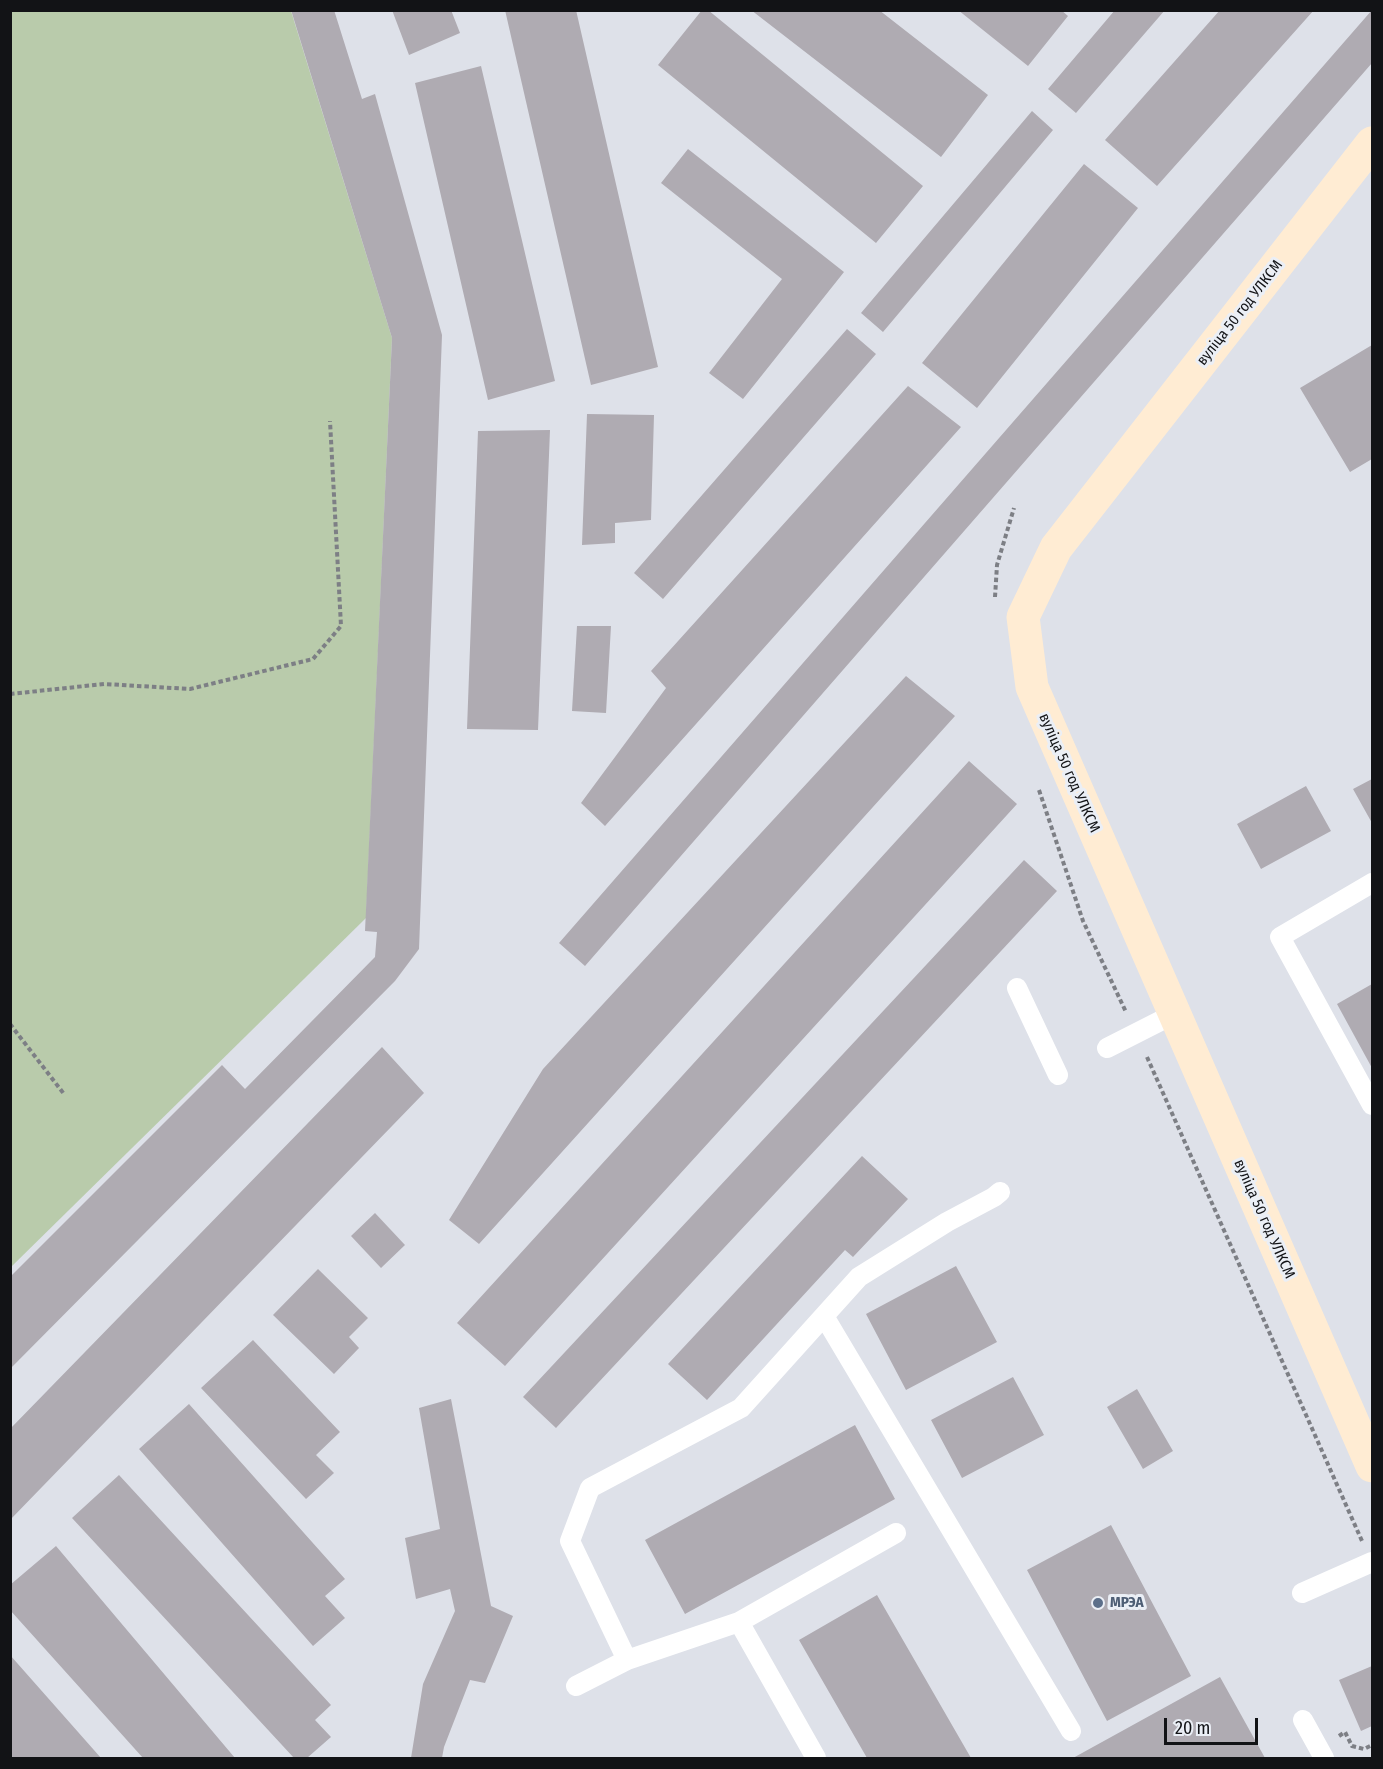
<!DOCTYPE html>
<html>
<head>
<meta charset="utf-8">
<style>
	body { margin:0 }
	#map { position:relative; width:1383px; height:1769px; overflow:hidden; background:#dee1e9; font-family:"Fira Sans Condensed",sans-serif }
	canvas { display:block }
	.frame { position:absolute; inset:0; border:12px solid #121316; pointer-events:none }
	.scale { position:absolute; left:1164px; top:1718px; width:94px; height:27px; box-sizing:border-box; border:3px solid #121316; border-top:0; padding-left:8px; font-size:18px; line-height:21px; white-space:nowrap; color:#121316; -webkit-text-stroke:4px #ebeff6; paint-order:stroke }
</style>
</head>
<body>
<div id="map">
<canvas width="1383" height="1769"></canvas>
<div class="frame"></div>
<div class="scale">20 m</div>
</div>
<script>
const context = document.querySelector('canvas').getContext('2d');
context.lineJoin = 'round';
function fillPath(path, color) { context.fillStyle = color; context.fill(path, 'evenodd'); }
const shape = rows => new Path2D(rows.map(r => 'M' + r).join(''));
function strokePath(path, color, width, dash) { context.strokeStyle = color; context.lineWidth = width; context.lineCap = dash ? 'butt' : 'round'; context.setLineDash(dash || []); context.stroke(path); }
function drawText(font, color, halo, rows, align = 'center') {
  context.font = font + ' "Fira Sans Condensed",sans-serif'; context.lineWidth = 6; context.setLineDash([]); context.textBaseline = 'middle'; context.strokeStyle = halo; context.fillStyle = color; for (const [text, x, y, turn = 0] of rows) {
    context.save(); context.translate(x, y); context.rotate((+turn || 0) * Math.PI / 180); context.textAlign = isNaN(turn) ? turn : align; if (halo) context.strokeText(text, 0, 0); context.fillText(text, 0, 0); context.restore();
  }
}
fillPath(shape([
	[11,11,291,11,392,338,366,918,11,1267]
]), '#b9cbab');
fillPath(shape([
	[291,10,334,10,362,99,375,94,442,335,419,949,395,981,10,1369,10,1277,222,1065,245,1089,375,957,377,932,365,931,392,338],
	[392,10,451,10,460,33,409,55],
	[505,10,576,10,658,367,591,385],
	[702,10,708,10,923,186,876,243,658,65],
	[751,10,879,10,988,95,941,157],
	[958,10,1061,10,1068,16,1028,66],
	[1115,10,1165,10,1076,113,1048,89],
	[1220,10,1314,10,1157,186,1105,140],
	[1372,10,1372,63,585,966,559,943],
	[481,66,555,381,488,400,415,83],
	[1032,111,1053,130,883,332,861,313],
	[688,149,844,272,743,399,709,373,782,279,661,183],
	[1084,164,1138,208,977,408,922,363],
	[847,329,876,354,663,599,634,573],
	[1372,345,1372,459,1350,472,1300,388],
	[908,386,961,427,605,826,581,803,666,688,651,671],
	[587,414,654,415,651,520,615,523,615,543,582,545],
	[550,430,538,730,467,729,478,431],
	[577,626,611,626,606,713,572,711],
	[906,676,955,716,479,1244,449,1220,543,1069],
	[969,761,1017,804,505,1366,457,1323],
	[1372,779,1372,823,1353,789],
	[1306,786,1331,831,1261,869,1237,824],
	[1024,860,1057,891,556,1428,523,1397],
	[1372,984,1372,1068,1337,1004],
	[382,1047,424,1093,10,1520,10,1429],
	[862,1156,908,1199,853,1257,845,1250,707,1400,668,1364],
	[375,1213,405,1245,381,1268,351,1236],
	[956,1266,997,1342,906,1390,866,1314],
	[318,1269,368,1318,349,1337,359,1348,334,1374,273,1315],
	[253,1340,340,1432,316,1455,334,1473,306,1499,201,1388],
	[1013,1377,1044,1435,962,1478,931,1420],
	[1137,1389,1173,1451,1143,1469,1107,1407],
	[451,1399,491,1606,513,1616,485,1683,470,1680,444,1747,442,1758,411,1758,423,1684,455,1611,450,1589,416,1599,405,1538,440,1529,419,1408],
	[189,1404,345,1579,325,1596,345,1618,313,1646,139,1449],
	[855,1425,895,1499,685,1614,645,1540],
	[119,1475,331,1705,315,1720,331,1737,307,1758,294,1758,72,1518],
	[1111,1525,1191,1676,1107,1721,1027,1570],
	[56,1546,235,1758,143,1758,10,1610,10,1585],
	[877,1595,971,1758,867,1758,799,1640],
	[10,1655,101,1758,13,1758,10,1755],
	[1372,1666,1372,1726,1361,1731,1339,1680],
	[1220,1677,1265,1758,1073,1758]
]), '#afabb2');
strokePath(shape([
	[995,597,997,565,1014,508],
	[10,694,104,684,190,689,313,659,341,626,330,421],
	[1039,790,1083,921,1126,1012],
	[10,1024,64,1094],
	[1147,1057,1362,1541],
	[1339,1736,1345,1732,1352,1746,1364,1749,1372,1745]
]), '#7d7f85', 4, [4.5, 3]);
strokePath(shape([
	[1372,883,1280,937,1372,1105],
	[1017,988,1058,1075],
	[1107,1048,1174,1014],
	[824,1316,1071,1731],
	[1302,1593,1372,1562],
	[627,1660,570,1541,590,1488,741,1408,859,1277,947,1222,994,1197,1000,1192],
	[576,1686,627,1660,739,1622],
	[1303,1720,1324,1758],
	[816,1758,739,1622,896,1533]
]), '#fff', 20);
strokePath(shape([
	[1372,143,1056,548,1023,617,1032,687,1372,1466]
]), '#ffecd3', 33);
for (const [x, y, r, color] of [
	[1098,1603,6,"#5c6f8a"]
]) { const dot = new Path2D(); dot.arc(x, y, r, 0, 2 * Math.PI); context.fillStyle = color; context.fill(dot); strokePath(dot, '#ebeff6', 2); }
drawText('15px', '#121316', '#ebeff6', [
	["вуліца 50 год УЛКСМ",1240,313,-52],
	["вуліца 50 год УЛКСМ",1069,773,66],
	["вуліца 50 год УЛКСМ",1264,1219,66]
]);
drawText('bold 15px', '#4e5e75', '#ebeff6', [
	["МРЭА",1110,1603]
], 'left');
</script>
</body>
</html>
